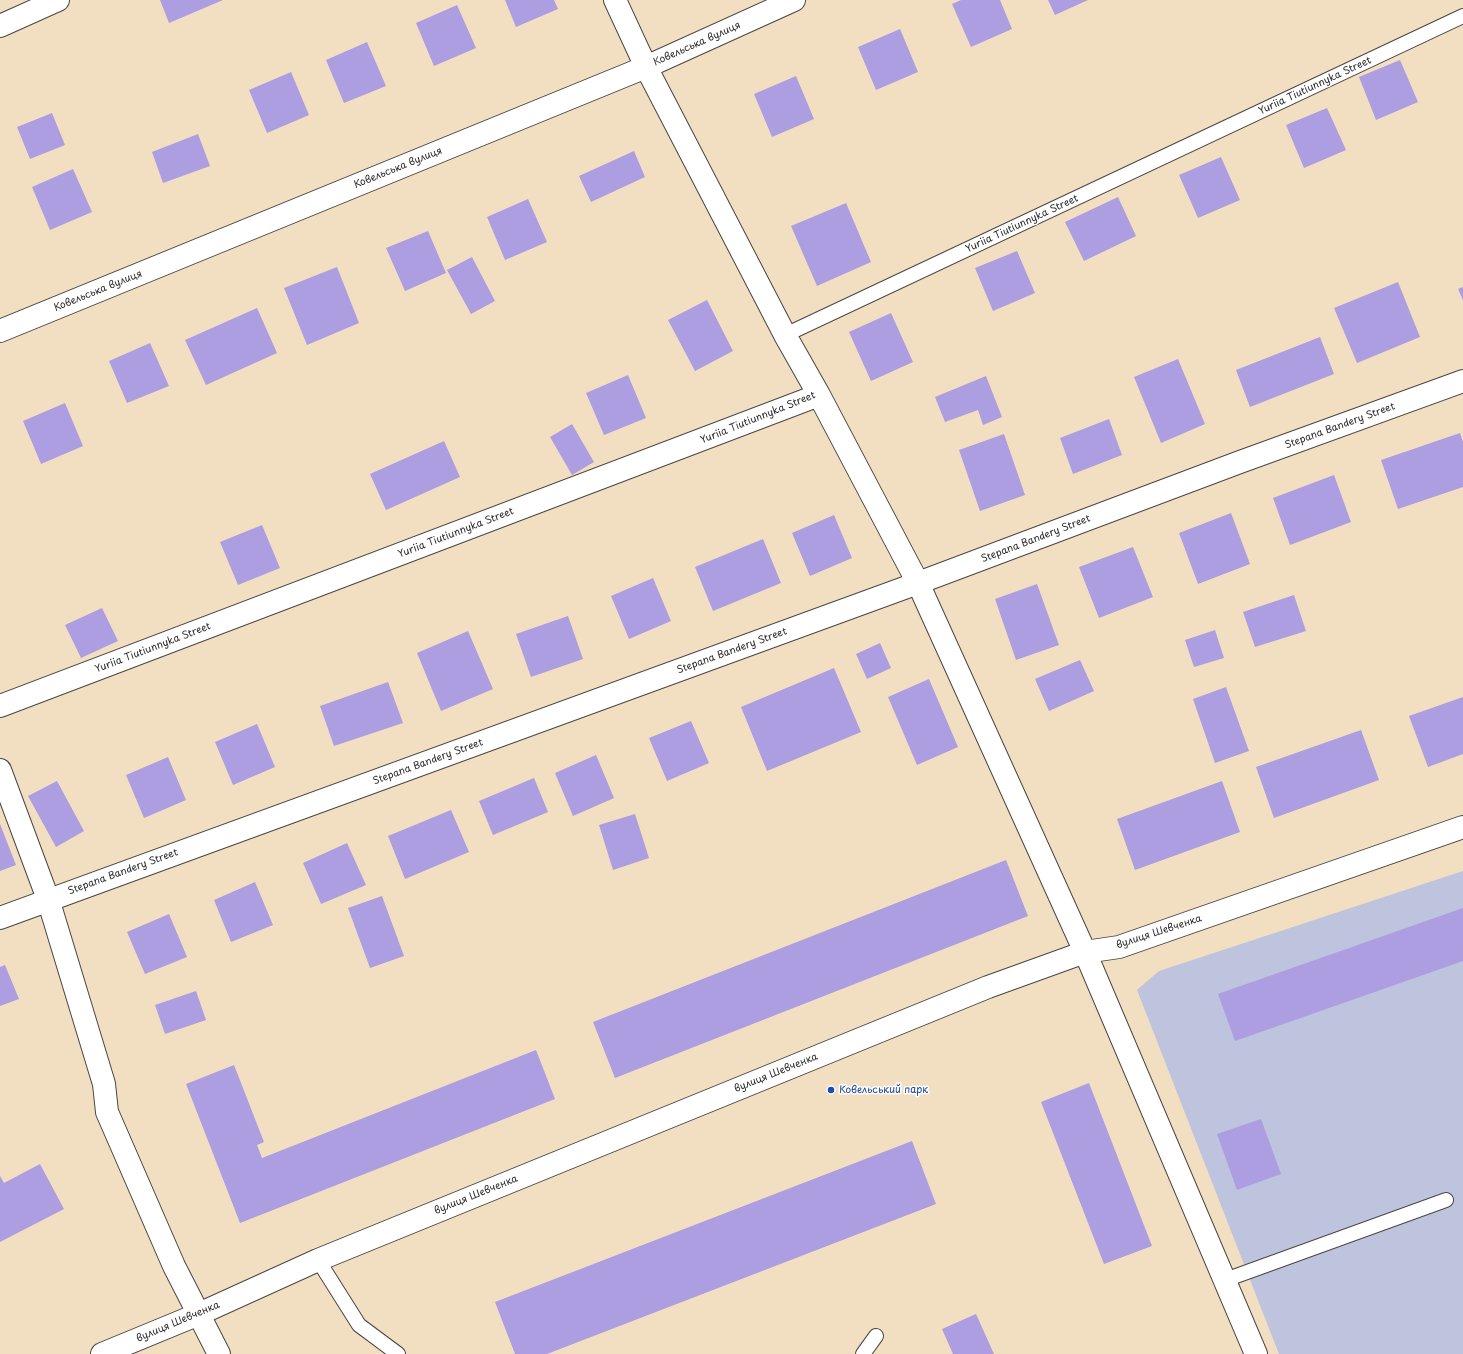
<!DOCTYPE html>
<html>
<head>
<meta charset="utf-8">
<style>
	body { margin:0 }
	canvas { display:block; background:#f2dec1 }
</style>
</head>
<body>
<canvas width="1463" height="1354"></canvas>
<script>
const context = document.querySelector('canvas').getContext('2d');
context.lineJoin = 'round';
function fillPath(path, color) { context.fillStyle = color; context.fill(path, 'evenodd'); }
const shape = rows => new Path2D(rows.map(r => 'M' + r).join(''));
function strokePath(path, color, width, dash) { context.strokeStyle = color; context.lineWidth = width; context.lineCap = dash ? 'butt' : 'round'; context.setLineDash(dash || []); context.stroke(path); }
function drawText(font, color, halo, rows, align = 'center') {
  context.font = font + ' "Playpen Sans",sans-serif'; context.lineWidth = 3; context.setLineDash([]); context.textBaseline = 'middle'; context.strokeStyle = halo; context.fillStyle = color; for (const [text, x, y, turn = 0] of rows) {
    context.save(); context.translate(x, y); context.rotate((+turn || 0) * Math.PI / 180); context.textAlign = isNaN(turn) ? turn : align; if (halo) context.strokeText(text, 0, 0); context.fillText(text, 0, 0); context.restore();
  }
}
fillPath(shape([
	[1463,871,1463,1354,1279,1354,1137,990,1159,971]
]), '#bec3de');
fillPath(shape([
	[160,0,223,0,169,23],
	[505,0,554,0,558,9,516,27],
	[961,0,1000,0,1012,29,971,47,952,4],
	[1048,0,1088,0,1055,15],
	[457,5,476,48,434,66,416,23],
	[900,29,918,72,876,90,858,47],
	[367,42,386,86,344,103,326,60],
	[1400,60,1418,102,1376,120,1359,77],
	[291,72,309,115,267,133,249,90],
	[796,76,814,119,772,137,754,94],
	[1327,108,1346,150,1304,168,1286,125],
	[52,113,65,145,30,159,17,127],
	[198,134,210,166,163,183,152,152],
	[634,151,645,177,591,202,579,176],
	[1221,157,1240,200,1198,218,1179,175],
	[73,169,92,212,50,230,32,187],
	[1118,197,1136,236,1084,261,1065,222],
	[528,199,547,242,505,260,487,217],
	[846,203,871,262,817,286,791,226],
	[428,231,446,273,405,291,386,248],
	[1017,251,1035,293,993,311,975,268],
	[472,257,495,301,471,314,447,270],
	[337,267,359,323,307,345,284,288],
	[1398,282,1420,337,1357,363,1334,308],
	[1463,287,1463,300,1458,289],
	[707,300,733,351,695,371,668,320],
	[257,308,277,353,206,385,185,340],
	[891,313,913,362,871,381,849,332],
	[1320,337,1334,374,1250,407,1236,370],
	[150,343,169,386,127,403,109,361],
	[1178,359,1205,424,1161,443,1134,377],
	[628,375,646,418,604,435,586,393],
	[986,376,1002,417,983,425,978,410,945,422,935,397],
	[65,403,83,446,41,464,23,421],
	[1109,419,1122,455,1073,474,1060,438],
	[572,424,594,462,572,475,550,437],
	[1460,433,1463,442,1463,487,1398,509,1381,460],
	[1004,434,1025,495,980,511,959,450],
	[444,441,460,477,386,510,370,474],
	[1334,475,1351,522,1290,545,1273,498],
	[1231,513,1250,564,1198,584,1179,533],
	[834,515,852,558,810,576,792,533],
	[262,525,280,568,238,585,220,542],
	[763,539,781,583,713,611,695,567],
	[1133,547,1153,597,1099,618,1079,567],
	[653,578,671,621,629,639,611,596],
	[1037,584,1059,645,1016,660,995,599],
	[1294,595,1306,631,1255,647,1243,612],
	[102,608,118,641,81,658,65,625],
	[568,616,583,659,531,677,516,634],
	[1215,630,1224,658,1194,667,1185,640],
	[468,631,493,689,441,711,417,653],
	[880,643,891,668,867,679,856,654],
	[1080,660,1094,691,1049,711,1035,679],
	[834,668,861,732,767,771,741,707],
	[929,679,958,747,917,765,888,697],
	[388,682,403,723,334,746,320,706],
	[1226,687,1249,751,1215,763,1193,699],
	[1463,697,1463,754,1428,767,1409,716],
	[691,721,709,763,667,781,649,738],
	[257,724,275,767,233,785,215,742],
	[1361,730,1379,780,1274,818,1256,767],
	[596,755,614,798,573,816,555,773],
	[168,757,186,800,144,818,126,775],
	[534,778,548,812,493,835,479,801],
	[57,781,84,831,56,847,28,796],
	[1222,781,1240,832,1135,870,1117,819],
	[451,810,469,852,405,879,388,836],
	[635,814,649,858,613,870,599,825],
	[0,824,16,865,0,871],
	[347,843,366,885,321,904,303,863],
	[1006,860,1028,916,615,1078,593,1022],
	[255,882,273,925,231,942,214,900],
	[382,896,404,956,370,968,348,908],
	[1463,908,1463,961,1235,1041,1218,994],
	[169,914,187,957,145,974,127,932],
	[5,965,19,999,0,1006,0,967],
	[196,991,206,1020,165,1034,155,1005],
	[536,1050,555,1099,240,1223,186,1084,234,1065,264,1142,257,1145,262,1158],
	[1089,1083,1152,1246,1104,1264,1041,1102],
	[1261,1119,1281,1174,1237,1190,1217,1134],
	[912,1141,936,1204,547,1354,515,1354,495,1302],
	[40,1164,64,1209,0,1242,0,1176,4,1183],
	[976,1314,994,1354,953,1354,942,1329]
]), '#ac9ee0');
const service = shape([
	[785,335,1463,16],
	[318,1260,359,1325,398,1354],
	[1225,1280,1446,1200],
	[863,1354,876,1336]
]);
const minor = shape([
	[615,0,646,67,785,335,819,395,918,583,1085,952,1256,1354],
	[0,26,58,0],
	[0,331,646,67,794,0],
	[0,706,819,395],
	[0,770,48,899,104,1084,107,1112,174,1266,219,1354]
]);
const tertiary = shape([
	[0,918,918,583,1240,462,1463,381],
	[102,1354,199,1314,318,1260,988,987,1085,952,1119,947,1463,827]
]);
strokePath(service, '#494642', 16);
strokePath(minor, '#494642', 24);
strokePath(tertiary, '#494642', 24);
strokePath(service, '#fff', 14);
strokePath(minor, '#fff', 22);
strokePath(tertiary, '#fff', 22);
for (const [x, y, r, color] of [
	[831,1090,4,"#1a4fb4"]
]) { const dot = new Path2D(); dot.arc(x, y, r, 0, 2 * Math.PI); context.fillStyle = color; context.fill(dot); strokePath(dot, '#fff', 1.5); }
drawText('10px', '#2b2b2b', '#fff', [
	["Ковельська вулиця",697,44,-24],
	["Yuriia Tiutiunnyka Street",1315,86,-25],
	["Ковельська вулиця",398,168,-22],
	["Yuriia Tiutiunnyka Street",1022,224,-25],
	["Ковельська вулиця",98,291,-22],
	["Yuriia Tiutiunnyka Street",758,418,-22],
	["Stepana Bandery Street",1340,426,-20],
	["Yuriia Tiutiunnyka Street",456,533,-21],
	["Stepana Bandery Street",1036,539,-21],
	["Yuriia Tiutiunnyka Street",153,648,-21],
	["Stepana Bandery Street",732,651,-20],
	["Stepana Bandery Street",428,762,-20],
	["Stepana Bandery Street",123,872,-20],
	["вулиця Шевченка",1159,932,-18],
	["вулиця Шевченка",776,1073,-22],
	["вулиця Шевченка",476,1195,-22],
	["вулиця Шевченка",178,1322,-23]
]);
drawText('10px', '#164399', '#fff', [
	["Ковельський парк",839,1090]
], 'left');
</script>
</body>
</html>
